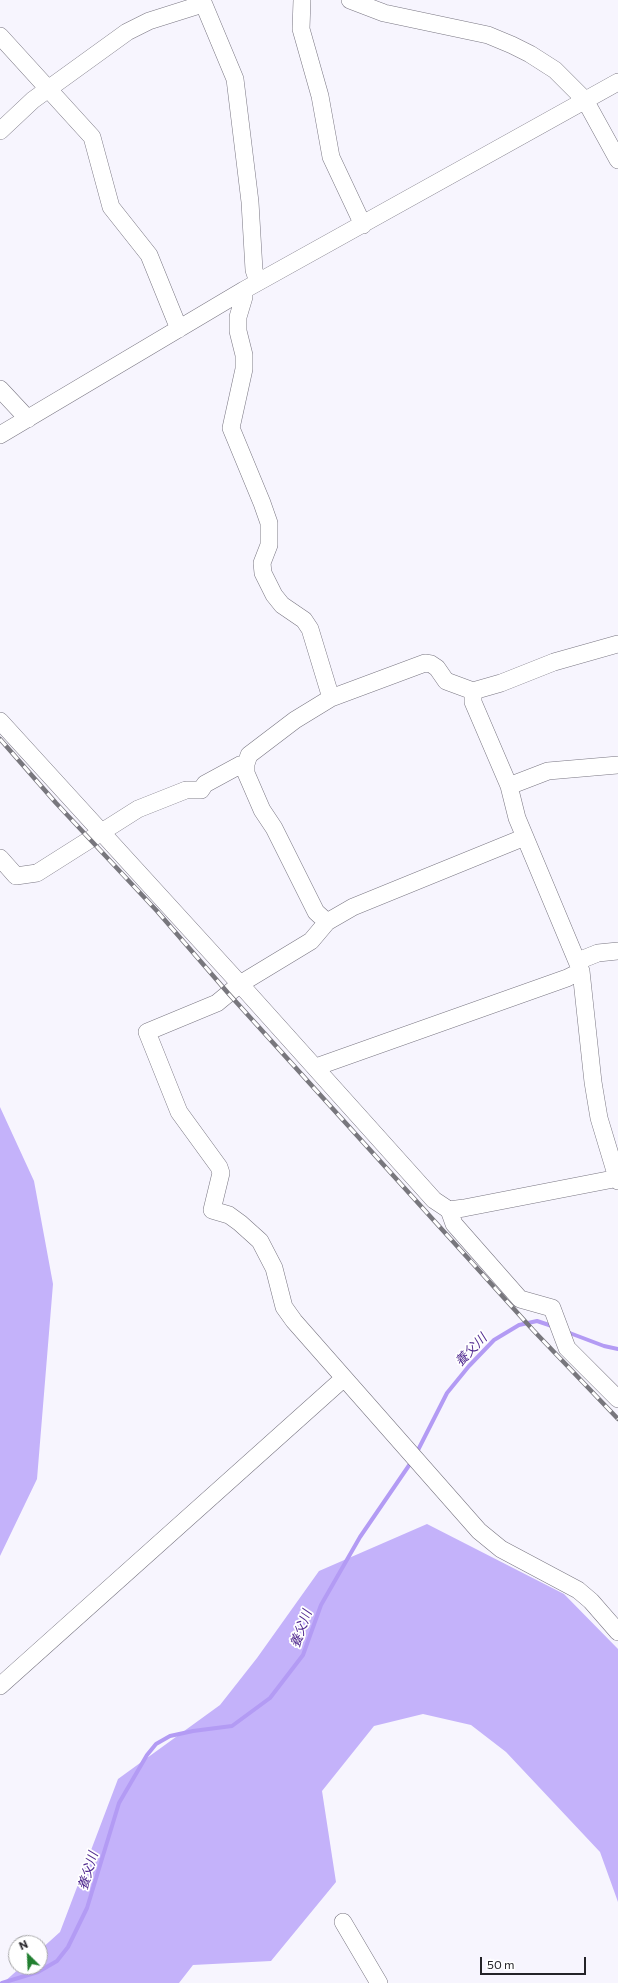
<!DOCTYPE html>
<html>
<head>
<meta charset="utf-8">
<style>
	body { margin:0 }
	#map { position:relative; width:618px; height:1983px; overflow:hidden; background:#f7f5fe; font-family:Commissioner,sans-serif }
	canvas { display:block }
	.north { position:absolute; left:8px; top:1935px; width:40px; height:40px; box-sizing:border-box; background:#fff; border:1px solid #a7a7a9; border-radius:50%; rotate:336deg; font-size:11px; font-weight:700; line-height:16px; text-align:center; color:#242328 }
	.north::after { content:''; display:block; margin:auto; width:14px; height:18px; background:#217f30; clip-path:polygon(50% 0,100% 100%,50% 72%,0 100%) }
	.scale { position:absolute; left:480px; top:1957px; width:106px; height:18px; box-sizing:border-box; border:2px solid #242328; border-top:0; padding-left:5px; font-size:12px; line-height:14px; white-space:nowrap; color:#242328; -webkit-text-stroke:3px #fff; paint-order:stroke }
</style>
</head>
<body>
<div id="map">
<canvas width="618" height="1983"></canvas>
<div class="north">N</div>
<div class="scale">50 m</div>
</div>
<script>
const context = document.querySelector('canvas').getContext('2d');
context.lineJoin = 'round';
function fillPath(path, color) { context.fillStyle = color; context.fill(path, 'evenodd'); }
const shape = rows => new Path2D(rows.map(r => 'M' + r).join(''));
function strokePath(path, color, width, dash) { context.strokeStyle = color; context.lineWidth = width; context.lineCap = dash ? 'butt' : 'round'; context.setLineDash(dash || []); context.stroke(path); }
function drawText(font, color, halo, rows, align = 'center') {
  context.font = font + ' Commissioner,"Noto Sans JP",sans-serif'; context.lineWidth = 3.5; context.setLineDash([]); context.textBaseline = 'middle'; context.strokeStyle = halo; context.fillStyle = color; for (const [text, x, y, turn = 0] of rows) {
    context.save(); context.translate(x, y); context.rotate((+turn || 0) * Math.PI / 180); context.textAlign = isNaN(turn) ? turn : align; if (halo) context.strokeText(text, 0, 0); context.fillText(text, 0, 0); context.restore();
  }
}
fillPath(shape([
	[0,1107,34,1181,53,1284,37,1479,0,1556],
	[427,1524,564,1594,618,1649,618,1902,600,1852,506,1752,471,1725,423,1714,374,1726,322,1791,336,1882,271,1961,193,1965,179,1983,3,1983,21,1967,40,1967,40,1950,60,1932,118,1779,220,1705,257,1658,319,1571]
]), '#c4b2fa');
strokePath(shape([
	[567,1332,604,1346,618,1349],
	[416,1454,447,1393,469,1366,494,1340,519,1325,537,1321,555,1327],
	[2,1983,38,1972,57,1961,68,1947,87,1908,119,1803,147,1755,156,1744,170,1736,193,1731,232,1726,270,1698,303,1655,321,1605,360,1537,412,1461]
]), '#b39bf4', 4);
const minor = shape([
	[202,0,235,79,250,202,254,270,258,282],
	[302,0,301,29,320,96,331,157,363,225],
	[350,0,384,13,488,35,512,45,530,54,555,70,585,100,618,160],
	[0,36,92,137,111,207,149,255,179,329],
	[0,131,33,100,127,32,149,21,203,4],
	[244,290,244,297,238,317,238,331,244,355,244,369,231,428,262,503,269,523,269,545,262,563,263,573,274,595,282,605,304,620,310,629,331,698],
	[0,389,28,419],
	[0,435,244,290,618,82],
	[473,691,473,702,509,786,517,818,581,971,593,1082,599,1118,618,1181],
	[0,721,240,984,434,1200,449,1210,464,1208,618,1178],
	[509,786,548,771,618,765],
	[525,837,353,907,327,922,311,941,240,984,217,1003,147,1032,179,1112,219,1167,221,1173,212,1210,229,1215,240,1223,260,1241,274,1268,284,1307,294,1321,479,1531,501,1549,578,1590,591,1601,618,1632],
	[0,858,16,876,37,873,138,809,186,790,201,790,205,784,240,765,246,764],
	[327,922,316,912,274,828,262,810,246,773,246,764,249,755,295,720,331,698,425,663,431,664,437,668,446,681,473,691,501,683,554,662,618,644],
	[578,961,598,953,618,951],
	[316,1067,567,978,581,971],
	[449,1210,454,1224,520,1299,552,1308,567,1348,618,1399],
	[0,1686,344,1378],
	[343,1922,379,1983]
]);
strokePath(minor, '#797682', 18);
strokePath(minor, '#fff', 17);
const rail = shape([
	[0,739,56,803,157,911,228,993,533,1330,618,1419]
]);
strokePath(rail, '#78777d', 4.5);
strokePath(rail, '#fff', 3, [9]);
drawText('italic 13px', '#522c91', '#fff', [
	["養父川",471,1350,-46],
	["養父川",301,1629,-70],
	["養父川",88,1871,-73]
]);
</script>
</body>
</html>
